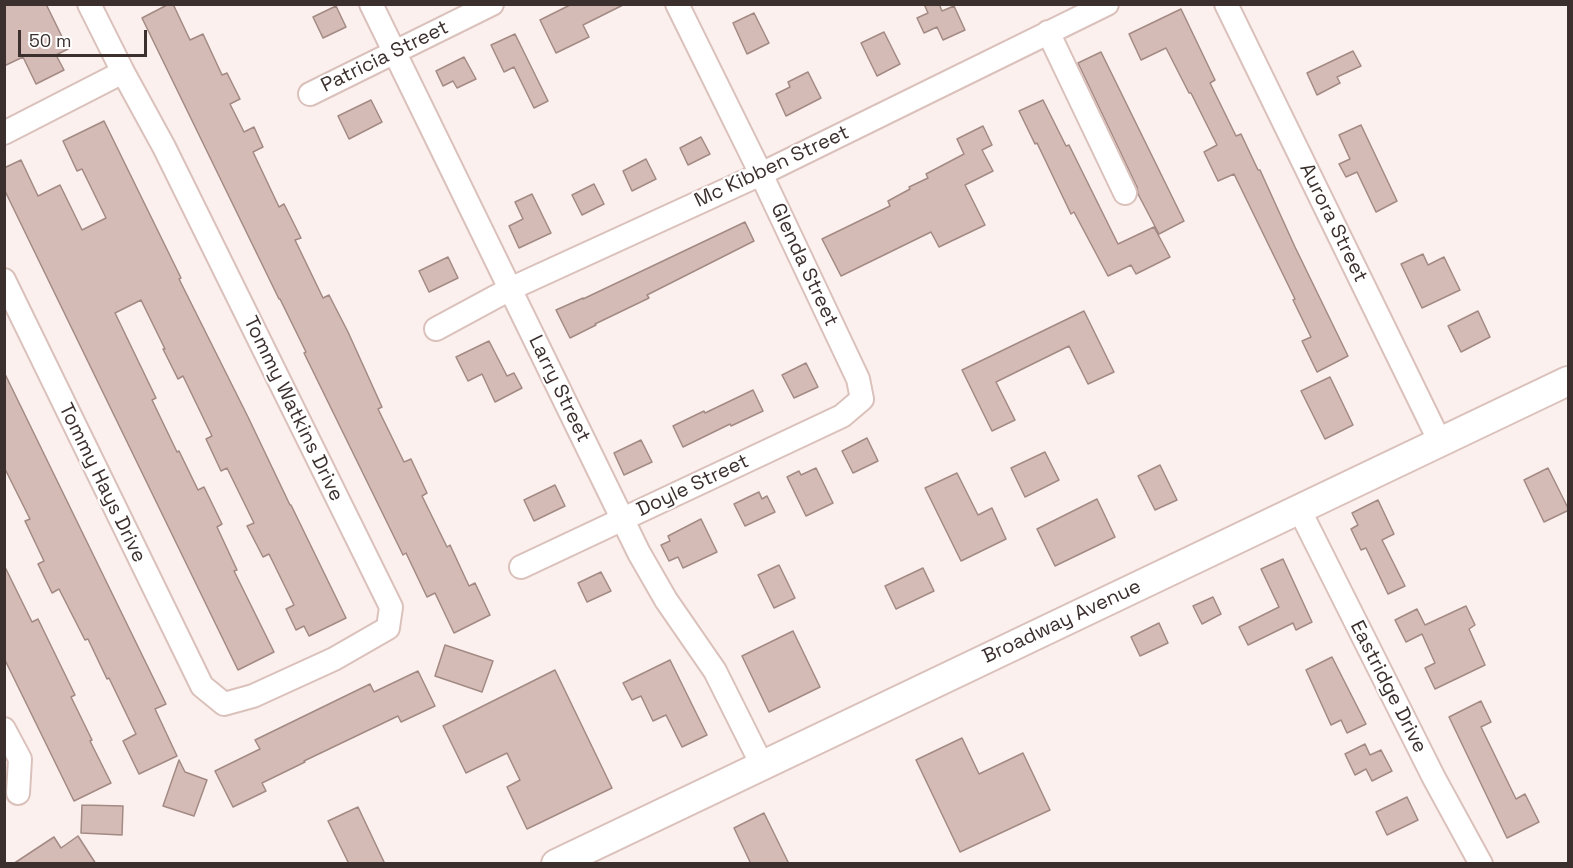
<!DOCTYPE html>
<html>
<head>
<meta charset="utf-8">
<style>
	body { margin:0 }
	#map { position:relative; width:1573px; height:868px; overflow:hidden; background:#fbf0ed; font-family:"Space Grotesk",sans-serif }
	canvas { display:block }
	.frame { position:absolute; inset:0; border:6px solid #3b302e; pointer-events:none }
	.scale { position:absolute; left:18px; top:30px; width:129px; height:27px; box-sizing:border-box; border:3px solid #3b302e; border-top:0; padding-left:8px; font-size:18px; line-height:21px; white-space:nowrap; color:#3b302e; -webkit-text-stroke:4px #fff; paint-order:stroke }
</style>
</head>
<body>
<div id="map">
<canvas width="1573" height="868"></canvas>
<div class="frame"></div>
<div class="scale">50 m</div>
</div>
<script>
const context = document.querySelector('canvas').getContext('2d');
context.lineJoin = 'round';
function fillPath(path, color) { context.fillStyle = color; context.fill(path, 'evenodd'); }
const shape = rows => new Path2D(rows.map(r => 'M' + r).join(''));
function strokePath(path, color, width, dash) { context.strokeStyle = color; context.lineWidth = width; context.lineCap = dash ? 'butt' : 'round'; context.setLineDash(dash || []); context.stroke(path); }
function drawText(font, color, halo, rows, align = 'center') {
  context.font = font + ' "Space Grotesk",sans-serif'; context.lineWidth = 4.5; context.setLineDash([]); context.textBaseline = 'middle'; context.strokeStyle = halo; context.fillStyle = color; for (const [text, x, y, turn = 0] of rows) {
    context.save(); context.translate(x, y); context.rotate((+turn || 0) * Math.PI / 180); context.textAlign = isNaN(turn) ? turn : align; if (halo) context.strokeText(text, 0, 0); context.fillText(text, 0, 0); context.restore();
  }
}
const building = shape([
	[4,4,46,4,68,49,56,55,64,70,36,84,23,57,4,66,4,4],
	[169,4,173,4,190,40,203,34,222,75,227,73,240,99,230,104,244,132,254,127,263,147,253,152,279,207,284,204,301,238,295,240,323,298,329,295,348,332,382,407,378,409,404,462,411,459,427,493,422,496,447,547,450,545,469,586,475,583,490,615,454,633,435,593,427,597,406,553,403,555,304,353,306,352,280,299,279,299,142,18,169,4],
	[572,4,625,4,583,25,589,37,556,53,540,20,572,4],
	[924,4,939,4,942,11,954,6,965,30,943,40,937,27,924,33,917,18,928,13,924,4],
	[336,6,346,27,323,38,313,17,336,6],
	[1181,9,1215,80,1210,83,1236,136,1241,134,1258,170,1260,170,1295,247,1348,356,1317,372,1302,341,1311,337,1293,300,1295,299,1234,174,1218,181,1204,152,1217,145,1191,93,1189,93,1166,48,1141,60,1129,34,1181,9],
	[754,13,769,43,747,54,733,23,754,13],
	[884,32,900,64,877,76,861,43,884,32],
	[515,34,548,101,534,108,514,67,504,72,491,45,515,34],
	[1353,51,1361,66,1337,77,1340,83,1317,95,1307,73,1353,51],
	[1101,52,1184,221,1159,234,1138,194,1137,187,1078,63,1101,52],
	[464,57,476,79,457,88,453,81,443,86,436,71,464,57],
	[808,72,821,98,786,116,776,94,790,87,788,82,808,72],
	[371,100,382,122,349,139,338,116,371,100],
	[1043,100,1066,146,1069,145,1118,244,1154,227,1170,257,1136,274,1131,265,1108,276,1074,212,1071,214,1037,143,1035,144,1019,111,1043,100],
	[104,121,181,278,179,279,248,417,290,505,291,505,346,618,309,636,304,626,296,630,286,609,294,605,269,554,263,557,247,526,254,523,227,468,221,471,206,439,212,436,183,376,178,379,163,349,165,349,141,300,115,313,156,398,152,400,177,452,179,451,198,490,204,487,222,524,217,527,237,570,234,571,274,652,238,670,4,189,4,168,21,160,38,196,60,185,82,230,106,218,82,169,77,171,63,141,104,121],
	[1361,125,1397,201,1376,212,1357,172,1346,177,1339,164,1350,159,1339,135,1361,125],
	[983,126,992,145,982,150,993,171,965,185,985,225,939,247,931,232,841,276,822,239,890,206,888,201,910,189,909,187,928,178,926,174,964,154,957,139,983,126],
	[701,137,710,154,688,165,680,148,701,137],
	[646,159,656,179,632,191,623,171,646,159],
	[594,184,604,204,582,215,572,195,594,184],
	[532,194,551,233,519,248,509,226,523,219,515,202,532,194],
	[745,222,754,241,647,295,649,298,595,324,596,325,570,338,556,310,583,298,583,299,745,222],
	[1423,254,1428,265,1444,257,1460,290,1422,308,1401,264,1423,254],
	[448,257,458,278,429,292,419,271,448,257],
	[1084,311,1114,372,1088,384,1069,346,996,382,1015,420,992,431,962,370,1084,311],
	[1478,311,1490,337,1461,352,1448,326,1478,311],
	[489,341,507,376,514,373,522,388,495,402,482,374,468,381,456,357,489,341],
	[806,363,818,387,794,398,782,375,806,363],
	[4,372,166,704,155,709,177,756,139,774,123,741,136,734,109,678,107,679,88,639,85,640,59,589,52,593,38,564,44,561,25,521,30,519,4,467,4,372],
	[1330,377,1353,425,1325,439,1301,391,1330,377],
	[753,390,763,411,731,426,730,424,683,447,673,426,704,411,705,413,753,390],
	[867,438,878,461,853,473,842,451,867,438],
	[641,440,652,462,624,475,614,453,641,440],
	[1045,452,1059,480,1025,497,1011,468,1045,452],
	[1160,465,1177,500,1155,510,1138,476,1160,465],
	[816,468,833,503,806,516,787,477,799,471,801,475,816,468],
	[1548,468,1569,510,1544,522,1524,480,1548,468],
	[957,473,978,515,992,508,1006,539,961,561,925,488,957,473],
	[555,485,565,506,534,521,524,500,555,485],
	[759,492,762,499,767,496,775,512,745,526,734,504,759,492],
	[1097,499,1115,537,1055,566,1037,529,1097,499],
	[1378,500,1394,534,1382,540,1405,586,1388,594,1366,548,1361,550,1351,529,1358,525,1352,513,1378,500],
	[701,519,717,552,683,568,678,557,669,561,661,545,670,541,668,536,701,519],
	[1283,559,1312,622,1296,630,1293,623,1248,645,1239,627,1279,607,1261,569,1283,559],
	[4,565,32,622,38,619,75,695,71,697,92,740,90,741,111,783,74,801,4,658,4,565],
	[779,565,795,598,774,608,758,575,779,565],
	[923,568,934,591,896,609,885,586,923,568],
	[601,572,611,591,587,602,578,583,601,572],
	[1213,597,1221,614,1202,624,1193,606,1213,597],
	[1466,606,1475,625,1469,629,1485,665,1435,689,1425,668,1435,663,1422,634,1406,642,1395,620,1417,609,1425,625,1466,606],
	[1159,623,1168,643,1140,656,1131,637,1159,623],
	[793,631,820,687,769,712,742,656,793,631],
	[445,645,493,661,482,692,435,676,445,645],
	[1332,657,1366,724,1347,733,1341,720,1331,725,1306,670,1332,657],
	[670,660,707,735,682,747,666,715,653,721,641,696,632,700,623,683,670,660],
	[555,670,612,788,527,829,507,787,520,780,507,753,466,773,443,726,555,670],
	[418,671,435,706,401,722,398,716,304,761,305,762,262,783,266,791,233,807,215,771,260,749,255,740,370,684,374,692,418,671],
	[1481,701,1491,722,1481,727,1516,799,1525,794,1539,822,1507,838,1449,717,1481,701],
	[962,738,979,774,1023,753,1050,810,960,852,916,760,962,738],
	[1365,744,1370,755,1381,750,1392,771,1372,781,1366,769,1355,775,1345,754,1365,744],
	[179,760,185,772,207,780,194,816,163,806,179,760],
	[1407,797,1418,820,1387,835,1376,812,1407,797],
	[82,805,123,806,122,835,81,833,82,805],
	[358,807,385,864,349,864,328,821,358,807],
	[764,813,789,864,751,864,734,828,764,813],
	[78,836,96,864,13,864,54,837,61,848,78,836]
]);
fillPath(building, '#d5bbb5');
strokePath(building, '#a38a84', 1.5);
const minor = shape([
	[371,4,639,553,666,600,715,671,762,765],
	[1226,4,1440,442],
	[1048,32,1125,193],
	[310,94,492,4],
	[4,133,123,72],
	[4,280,202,686,224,704,253,696,334,659,388,628,391,607,164,147,123,72,89,4],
	[436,329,510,289,761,174,1107,4],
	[1299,509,1434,778,1481,864],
	[521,567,842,416,862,399,858,379,761,174,677,4],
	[4,729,20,759,18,793]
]);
const major = shape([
	[556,864,1568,381]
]);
strokePath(minor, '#dbc1bb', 26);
strokePath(major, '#dbc1bb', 32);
strokePath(minor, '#fff', 22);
strokePath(major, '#fff', 28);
drawText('20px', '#3b302e', '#fff', [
	["Patricia Street",385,57,-26],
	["Mc Kibben Street",772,167,-25],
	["Aurora Street",1333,223,64],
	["Glenda Street",804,265,65],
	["Larry Street",559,389,64],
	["Tommy Watkins Drive",293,409,64],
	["Tommy Hays Drive",102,483,64],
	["Doyle Street",693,486,-25],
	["Broadway Avenue",1062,622,-25],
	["Eastridge Drive",1388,687,63]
]);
</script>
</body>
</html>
